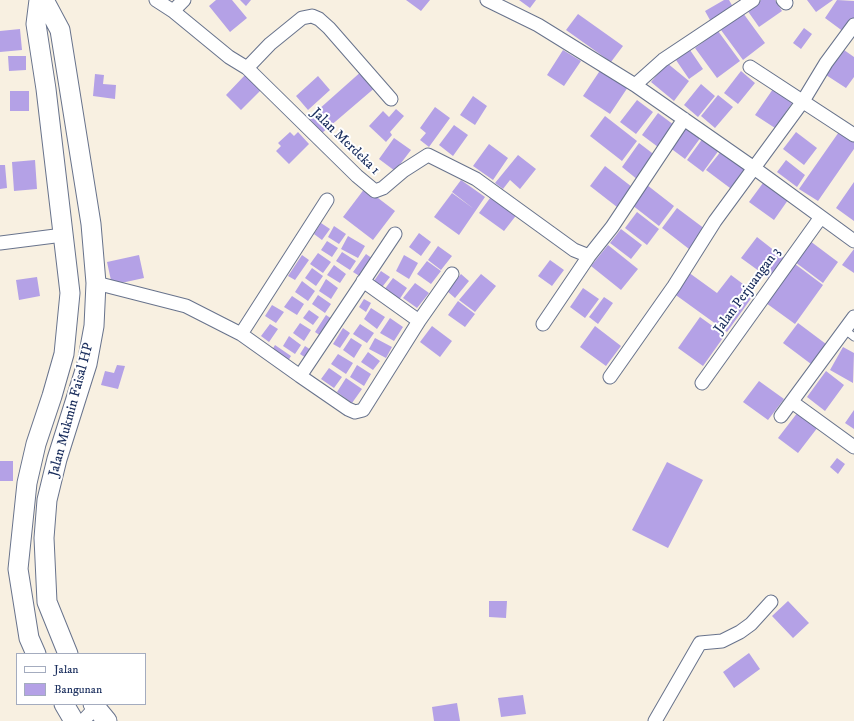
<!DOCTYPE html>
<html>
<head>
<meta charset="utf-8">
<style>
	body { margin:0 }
	#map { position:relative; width:854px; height:721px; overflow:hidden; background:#f8f0e1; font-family:"IM FELL DW Pica",serif }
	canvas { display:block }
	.legend { position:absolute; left:16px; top:653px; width:130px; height:52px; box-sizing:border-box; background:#fff; border:1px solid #a4acbf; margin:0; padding:5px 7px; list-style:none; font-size:12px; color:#1b2f5e }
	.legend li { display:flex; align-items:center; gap:8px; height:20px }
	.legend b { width:20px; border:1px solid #a4acbf }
</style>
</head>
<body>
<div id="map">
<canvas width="854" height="721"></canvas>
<ul class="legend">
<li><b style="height:5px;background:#fff"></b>Jalan</li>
<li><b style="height:11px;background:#b4a1e6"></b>Bangunan</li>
</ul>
</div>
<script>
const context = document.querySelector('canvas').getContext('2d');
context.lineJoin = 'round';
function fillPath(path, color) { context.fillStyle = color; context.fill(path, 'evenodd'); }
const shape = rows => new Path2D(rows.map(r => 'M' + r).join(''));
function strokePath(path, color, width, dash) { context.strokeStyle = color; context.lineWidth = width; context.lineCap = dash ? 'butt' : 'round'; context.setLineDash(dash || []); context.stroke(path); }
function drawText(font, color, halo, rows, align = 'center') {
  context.font = font + ' "IM FELL DW Pica",serif'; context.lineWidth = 4; context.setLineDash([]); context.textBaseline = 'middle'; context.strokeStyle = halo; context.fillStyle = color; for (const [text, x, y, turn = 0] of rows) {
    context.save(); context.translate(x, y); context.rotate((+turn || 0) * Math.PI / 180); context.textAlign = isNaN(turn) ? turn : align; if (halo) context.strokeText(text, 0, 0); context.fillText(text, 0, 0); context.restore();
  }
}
fillPath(shape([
	[216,0,232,0,247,18,230,32,209,6],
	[240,0,251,0,246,6],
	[406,0,430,0,421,11],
	[519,0,536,0,530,8],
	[724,0,729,0,733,7,710,20,705,11],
	[761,0,775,0,782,11,759,27,747,10],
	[807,0,833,0,816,12],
	[837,0,854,1,854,18,844,32,825,18],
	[743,13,765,43,743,60,721,30],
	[578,14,623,46,611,62,566,30],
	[804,28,812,34,801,49,793,43],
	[20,29,22,50,0,52,0,31],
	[718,31,740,61,717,78,695,48],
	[563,50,581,61,564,86,547,75],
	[690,50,703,69,689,79,676,60],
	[844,50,854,57,854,77,846,88,826,75],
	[8,56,26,56,26,70,9,71],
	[667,63,689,81,674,101,651,82],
	[601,69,628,87,610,114,583,96],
	[363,70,377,86,322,133,309,118],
	[741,71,755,83,738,104,724,93],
	[95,74,104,75,103,84,116,85,115,99,93,96],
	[246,74,262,89,241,110,226,95],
	[318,76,330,90,308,110,296,96],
	[701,84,715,96,698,117,684,105],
	[773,89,792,103,775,128,755,115],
	[10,91,29,91,29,111,10,111],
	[718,95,733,107,715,128,701,116],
	[473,96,487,106,475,125,460,115],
	[637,100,653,112,636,134,620,122],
	[435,107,450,118,429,147,420,140,426,133,420,128],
	[396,109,404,116,390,132,392,135,386,142,369,126,383,111,389,117],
	[658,113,674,125,658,147,642,135],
	[605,116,637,141,622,161,590,136],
	[454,125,468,135,453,156,439,145],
	[685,125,701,137,685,159,669,147],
	[841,129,854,139,854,149,818,201,799,189],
	[290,132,294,136,298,132,309,144,289,164,276,151,281,146,278,143],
	[796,132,817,148,804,165,783,149],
	[394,138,411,150,395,171,379,159],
	[703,138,719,150,703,172,687,160],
	[639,143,656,156,638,180,622,167],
	[489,144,508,158,493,180,473,166],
	[722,150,749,171,734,191,706,170],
	[518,155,536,169,520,189,510,180,503,189,495,183],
	[35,160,37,189,14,191,12,162],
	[786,160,805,175,797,187,777,172],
	[0,165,5,165,7,188,0,189],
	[605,166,632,187,617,207,590,186],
	[461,180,485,197,459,235,434,217,452,193,474,209,452,192],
	[854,182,854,221,836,208],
	[763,183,788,200,774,220,749,202],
	[647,185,674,206,659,226,632,205],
	[365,188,395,211,373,240,343,217],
	[493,194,518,213,504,231,479,213],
	[677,208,705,229,689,249,662,228],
	[637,212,659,229,647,245,625,228],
	[321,223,330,229,322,240,314,234],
	[334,226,346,234,339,244,328,237],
	[621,229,642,245,631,259,610,243],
	[419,233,431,242,421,256,409,247],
	[348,236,365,246,358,258,341,249],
	[757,237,785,259,770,279,741,258],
	[327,241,338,248,332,257,321,250],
	[810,241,838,262,823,283,795,262],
	[608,245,638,269,621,290,591,266],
	[438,246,452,256,441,270,428,260],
	[854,249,854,273,842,265],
	[342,252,356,261,350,270,336,261],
	[318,253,331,262,323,273,310,264],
	[366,254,373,259,361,277,353,272],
	[139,255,144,278,112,285,107,262],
	[302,255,309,260,295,280,288,276],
	[404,255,418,263,409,279,396,271],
	[550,260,564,270,552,286,538,276],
	[427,261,441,271,431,284,417,274],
	[795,264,823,285,795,324,766,303],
	[334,265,346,274,340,283,327,275],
	[312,268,323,276,316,286,305,278],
	[381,271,390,277,379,291,371,285],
	[688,272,717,293,731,275,755,293,727,332,673,293],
	[461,274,469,281,455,298,447,291],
	[481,274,496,286,475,312,459,300],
	[37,277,40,296,19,300,16,280],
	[393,278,407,288,399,300,384,290],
	[326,279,338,288,331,299,319,291],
	[302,281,315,291,308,301,295,292],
	[415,283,429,293,417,308,403,298],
	[583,288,599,299,585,318,570,307],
	[318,295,331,304,325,313,312,304],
	[292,296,304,304,297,315,284,307],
	[604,297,613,303,598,324,589,317],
	[364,299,371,303,366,312,359,307],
	[458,301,475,314,465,327,448,315],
	[272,305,284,312,276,323,265,316],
	[371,308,385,317,377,329,364,319],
	[309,310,319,317,313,325,303,318],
	[326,315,332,319,321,336,315,332],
	[700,317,725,335,703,366,678,348],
	[390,318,403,327,394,341,380,333],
	[300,323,311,330,304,341,293,333],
	[798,323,826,344,811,364,783,343],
	[270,324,278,329,269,342,261,336],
	[360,324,374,333,367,343,353,334],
	[432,326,452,341,440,357,420,342],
	[595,326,621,346,606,366,580,347],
	[343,328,350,333,340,348,333,344],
	[289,336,301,345,295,354,283,346],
	[351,338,362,345,354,358,343,350],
	[375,338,392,347,386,358,369,349],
	[275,345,291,356,288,361,272,350],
	[305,346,311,350,306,358,300,354],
	[843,347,854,353,853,383,830,370],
	[368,352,380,361,373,370,361,362],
	[338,354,353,363,346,374,331,364],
	[117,365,125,366,118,389,101,385,105,371,114,373],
	[357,365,371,374,364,386,350,377],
	[329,368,342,377,334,388,321,379],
	[826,371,844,385,825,411,807,397],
	[346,378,362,389,352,403,337,392],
	[759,381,784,399,768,420,743,402],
	[854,410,854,429,845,423],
	[798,412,818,427,798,453,778,438],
	[837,458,845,464,838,474,830,467],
	[0,461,13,461,13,481,0,481],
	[667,462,703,480,668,548,632,530],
	[489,601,507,601,506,618,489,617],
	[788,601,809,623,793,638,772,616],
	[749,653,760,669,734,688,723,672],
	[523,695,526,714,501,717,498,698],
	[457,703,460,721,434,721,432,707]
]), '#b4a1e6');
const lane = shape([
	[845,330,854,337]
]);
const street = shape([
	[156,0,173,11,229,57,247,68,357,176,375,191,383,188,403,171,428,155,476,179,574,250,589,256],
	[487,0,538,25,635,85,754,168,854,241],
	[783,0,786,3],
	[173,11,184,0],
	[750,67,854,135],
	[247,68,270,44,302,18,312,16,319,19,329,28,391,99],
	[635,85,663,60,753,0],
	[0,243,63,235],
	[363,281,419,321],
	[96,283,186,306,241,334,300,376,395,234],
	[543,324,589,256,612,227,684,119],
	[241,334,327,200],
	[300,376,348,409,355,412,363,410,419,321,452,274],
	[610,377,674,286,715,221,803,101,826,63,854,25],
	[702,383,821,217],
	[792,402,854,447],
	[781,416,854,317],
	[83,721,95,708],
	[655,721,700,643,722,641,740,632,751,624,771,602]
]);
const secondary = shape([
	[44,0,60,30,91,224,96,283,94,326,87,364,57,459,47,500,44,538,47,602,68,654],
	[36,654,29,638,18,569,27,483,36,444,52,396,64,354,70,293,46,89,36,24,39,0],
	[64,704,74,721],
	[93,704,107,721]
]);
strokePath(lane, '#68738c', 9);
strokePath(street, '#68738c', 15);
strokePath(secondary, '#68738c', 21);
strokePath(lane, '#fff', 7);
strokePath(street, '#fff', 13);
strokePath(secondary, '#fff', 19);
drawText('14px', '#1b2f5e', '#fff', [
	["Jalan Merdeka 1",345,142,44],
	["Jalan Perjuangan 3",748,291,-54],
	["Jalan Mukmin Faisal HP",72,410,-75]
]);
</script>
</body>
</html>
